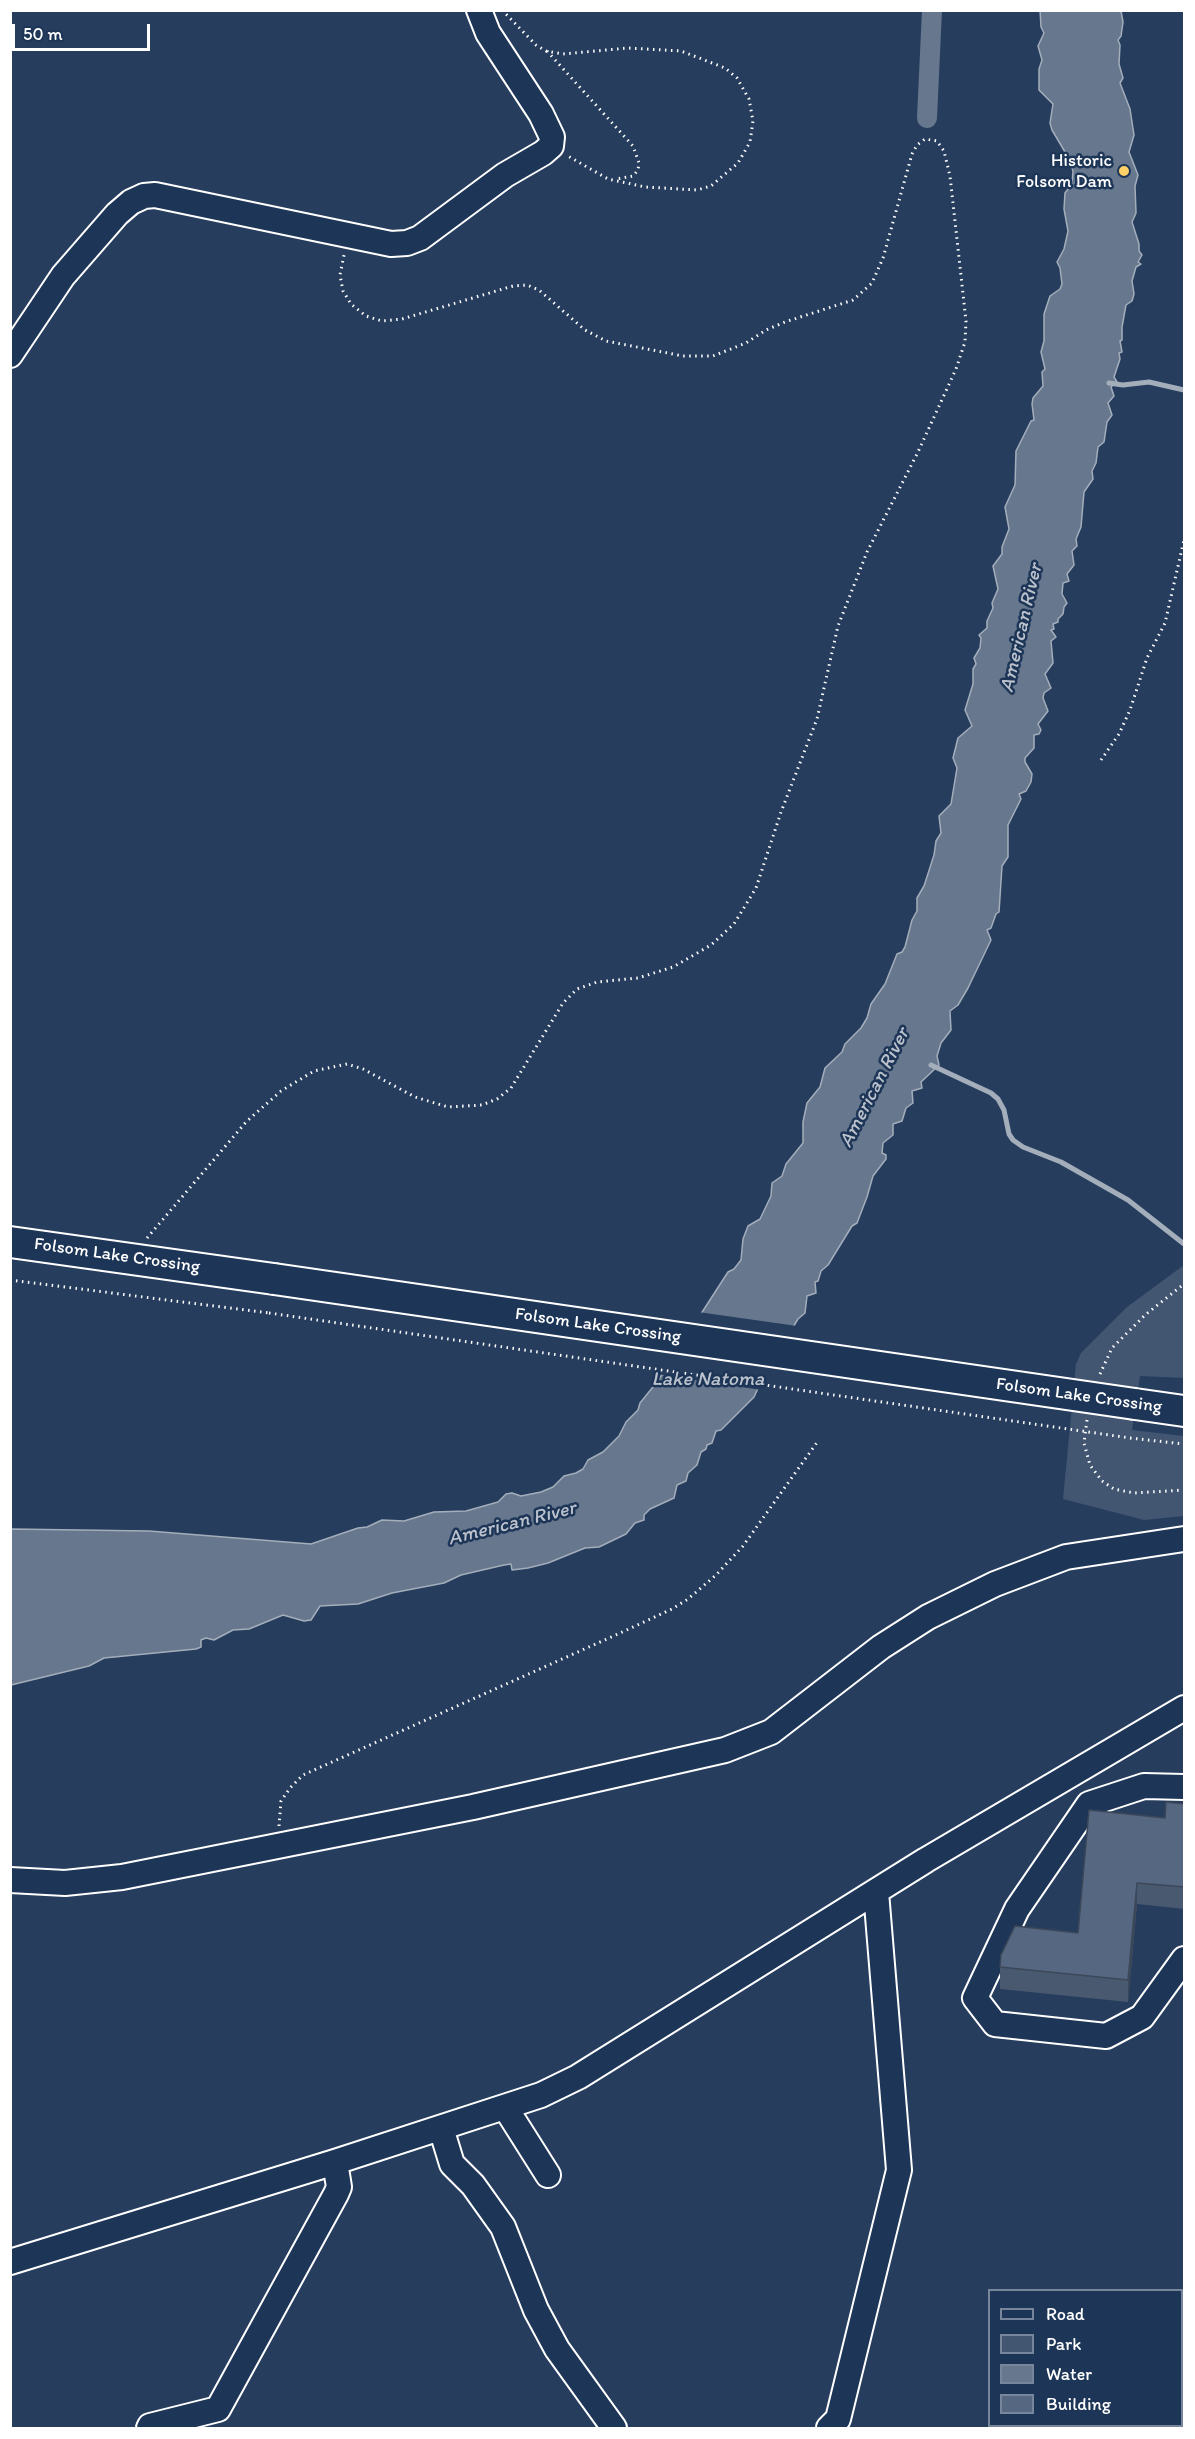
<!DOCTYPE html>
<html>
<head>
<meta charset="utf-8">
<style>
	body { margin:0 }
	#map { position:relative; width:1195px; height:2439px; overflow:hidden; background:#263d5e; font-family:Itim,sans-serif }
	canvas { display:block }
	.frame { position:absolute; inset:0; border:12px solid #fff; pointer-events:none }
	.legend { position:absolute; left:988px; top:2289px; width:195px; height:138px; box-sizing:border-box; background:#1d3557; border:2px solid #77869a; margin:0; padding:8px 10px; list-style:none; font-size:18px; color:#fff }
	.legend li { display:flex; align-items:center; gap:12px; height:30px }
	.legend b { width:30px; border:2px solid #77869a }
	.scale { position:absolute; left:12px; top:24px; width:138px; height:27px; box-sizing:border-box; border:3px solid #fff; border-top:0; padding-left:8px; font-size:18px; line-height:21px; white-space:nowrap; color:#fff; -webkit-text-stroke:4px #1d3557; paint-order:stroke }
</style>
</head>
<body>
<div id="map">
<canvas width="1195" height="2439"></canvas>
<div class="frame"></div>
<ul class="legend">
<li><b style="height:8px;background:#1d3557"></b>Road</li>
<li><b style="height:16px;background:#425672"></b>Park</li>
<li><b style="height:16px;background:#67788e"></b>Water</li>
<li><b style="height:16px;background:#556781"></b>Building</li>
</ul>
<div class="scale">50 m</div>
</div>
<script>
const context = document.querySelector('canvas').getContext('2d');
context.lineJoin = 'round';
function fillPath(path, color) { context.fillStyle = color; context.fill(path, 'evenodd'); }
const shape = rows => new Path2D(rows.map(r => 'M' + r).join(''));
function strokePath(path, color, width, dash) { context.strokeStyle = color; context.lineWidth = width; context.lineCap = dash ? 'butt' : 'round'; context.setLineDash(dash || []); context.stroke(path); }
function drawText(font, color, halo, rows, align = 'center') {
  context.font = font + ' Itim,sans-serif'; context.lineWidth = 5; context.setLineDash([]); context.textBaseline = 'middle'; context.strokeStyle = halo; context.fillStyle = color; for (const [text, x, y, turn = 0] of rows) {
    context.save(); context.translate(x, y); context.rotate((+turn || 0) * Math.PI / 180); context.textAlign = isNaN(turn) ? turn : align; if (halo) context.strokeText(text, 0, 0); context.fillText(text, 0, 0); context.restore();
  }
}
fillPath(shape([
	[1184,1265,1184,1378,1140,1376,1132,1430,1184,1436,1184,1516,1144,1520,1063,1499,1076,1364,1081,1353,1127,1307]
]), '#425672');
const water = shape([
	[1040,10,1121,11,1123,22,1121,36,1118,40,1120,45,1119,64,1123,78,1120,83,1130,109,1134,135,1129,152,1138,175,1135,186,1136,213,1132,222,1139,244,1139,251,1142,255,1138,262,1141,264,1136,267,1132,281,1134,294,1132,301,1126,305,1122,327,1122,340,1120,341,1122,352,1119,353,1120,359,1114,377,1117,382,1111,387,1114,396,1108,403,1112,415,1107,422,1104,442,1098,447,1096,463,1092,471,1093,479,1084,492,1081,527,1076,539,1077,546,1072,551,1074,565,1067,574,1069,581,1063,583,1062,594,1067,603,1064,607,1063,614,1058,619,1058,622,1053,624,1054,629,1051,630,1056,637,1051,641,1053,663,1045,674,1051,688,1044,693,1043,698,1048,711,1038,724,1041,730,1039,734,1034,735,1034,748,1025,758,1025,762,1032,774,1031,782,1026,791,1019,794,1021,799,1008,825,1008,857,1002,866,999,912,996,914,991,928,987,930,991,940,968,988,958,1005,950,1011,951,1030,941,1043,937,1056,939,1065,921,1082,922,1088,912,1091,913,1103,906,1108,902,1121,893,1124,893,1135,883,1143,882,1153,886,1155,886,1159,873,1176,867,1197,857,1223,852,1226,828,1265,821,1271,818,1281,815,1282,816,1293,807,1296,805,1313,798,1319,766,1371,754,1397,721,1430,716,1431,712,1443,707,1445,706,1449,701,1452,697,1465,688,1473,686,1481,677,1485,674,1498,650,1509,644,1515,644,1520,635,1523,626,1534,599,1547,585,1548,548,1563,528,1568,512,1570,511,1564,504,1565,461,1575,444,1583,392,1593,358,1604,320,1606,311,1620,304,1621,283,1615,249,1629,233,1630,214,1640,206,1638,201,1640,201,1647,196,1649,104,1658,89,1666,11,1685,11,1529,149,1531,311,1544,358,1528,367,1527,382,1520,404,1521,434,1512,466,1511,498,1502,506,1494,512,1493,521,1496,541,1492,553,1487,564,1476,576,1473,583,1469,588,1460,603,1452,619,1436,626,1422,638,1410,640,1403,657,1382,728,1272,734,1269,741,1260,743,1239,748,1226,760,1219,771,1196,772,1183,782,1176,786,1164,803,1143,803,1122,807,1103,820,1087,825,1068,842,1052,845,1044,861,1028,867,1018,871,1004,885,984,897,954,902,952,905,947,912,920,917,911,917,898,924,886,934,855,936,841,941,833,939,816,951,804,957,768,953,758,958,738,972,726,965,710,973,684,973,669,976,664,974,658,980,648,981,638,979,635,987,628,987,621,993,608,992,603,998,589,993,566,1002,554,1002,547,1009,529,1005,507,1015,485,1016,451,1031,421,1034,420,1032,404,1033,398,1043,386,1042,372,1045,369,1041,352,1044,341,1044,314,1050,296,1060,289,1062,284,1060,268,1057,262,1064,249,1068,231,1064,209,1065,193,1072,184,1073,171,1068,157,1052,130,1050,123,1053,104,1039,90,1039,69,1042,60,1038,46,1044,33,1041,27,1040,10]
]);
fillPath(water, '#67788e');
strokePath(water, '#a4aebb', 1.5);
fillPath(shape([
	[698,1312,797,1326,788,1344,774,1359,761,1390,657,1374,664,1359,691,1317]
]), '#263d5e');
strokePath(shape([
	[1109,383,1123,385,1149,382,1184,390],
	[931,1065,991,1093,998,1099,1004,1110,1009,1134,1013,1140,1023,1147,1061,1162,1128,1200,1184,1244]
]), '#a4aebb', 5);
strokePath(shape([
	[927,118,932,10]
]), '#67788e', 20);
const minor = shape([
	[10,355,63,276,117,214,131,202,144,196,155,195,391,244,407,243,420,238,505,175,543,153,551,146,552,137,541,114,488,33,479,10],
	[1184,1787,1144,1786,1089,1804,1017,1909,975,1998,995,2024,1106,2036,1142,2017,1184,1959],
	[10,1880,65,1883,122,1877,473,1807,725,1750,771,1732,881,1647,928,1617,995,1584,1066,1557,1184,1539],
	[505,2107,548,2175],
	[441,2128,452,2164,473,2185,503,2227,536,2310,557,2349,614,2428],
	[10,2262,335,2162,541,2095,578,2077,926,1860,1184,1708],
	[149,2428,150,2426,218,2409,336,2194,339,2187,335,2162],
	[829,2428,838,2419,899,2170,876,1892]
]);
const major = shape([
	[10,1242,274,1279],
	[1135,1404,1184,1411]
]);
strokePath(minor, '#fff', 28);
strokePath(major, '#fff', 34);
strokePath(shape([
	[502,10,536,45,546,51,563,54,628,48,681,51,725,68,737,78,749,99,753,121,750,142,738,163,711,186,697,190,645,187,608,179,568,156],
	[547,51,633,146,639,163,638,170,633,176,616,179],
	[1101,760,1119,734,1130,710,1147,658,1165,623,1184,540],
	[147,1238,246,1122,281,1091,314,1071,347,1064,363,1069,415,1097,448,1107,482,1105,497,1099,511,1088,563,1003,577,989,597,982,638,978,673,967,711,945,734,924,756,888,781,812,817,719,838,626,867,552,918,452,956,369,965,342,966,321,950,176,944,151,937,141,925,139,917,145,912,154,883,258,872,283,853,300,785,322,766,330,746,343,713,356,683,356,606,341,585,330,539,290,527,285,513,286,402,319,382,321,366,316,351,304,343,291,340,275,344,255],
	[10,1280,269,1313],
	[1100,1374,1112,1348,1145,1315,1184,1284],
	[1087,1420,1084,1443,1090,1465,1102,1481,1114,1489,1134,1493,1184,1490],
	[1130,1438,1184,1444],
	[279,1826,281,1801,290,1788,303,1775,618,1634,672,1609,688,1599,716,1575,743,1546,818,1441]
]), '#fff', 3, [1.5, 4.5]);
strokePath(minor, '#1d3557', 24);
strokePath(major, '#1d3557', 30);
const majorBridge = shape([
	[274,1279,1135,1404]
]);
strokePath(majorBridge, '#fff', 34, []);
strokePath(shape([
	[269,1313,1130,1438]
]), '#fff', 3, [1.5, 4.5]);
strokePath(majorBridge, '#1d3557', 30);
fillPath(shape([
	[1185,1804,1185,1909,1137,1904,1128,2002,1000,1989,1000,1967,1078,1933,1165,1818]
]), '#49596f');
fillPath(shape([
	[1137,1883,1137,1904,1128,2002,1128,1980]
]), '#3c485a');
const building = shape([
	[1166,1802,1185,1804,1185,1887,1137,1883,1128,1980,1000,1967,1001,1955,1015,1926,1078,1933,1089,1810,1165,1818,1166,1802]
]);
fillPath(building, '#556781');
strokePath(building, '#3c485a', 1.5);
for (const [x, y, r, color] of [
	[1124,171,6,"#ffd166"]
]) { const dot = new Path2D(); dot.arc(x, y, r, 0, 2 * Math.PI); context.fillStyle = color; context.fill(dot); strokePath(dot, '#1d3557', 2); }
drawText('18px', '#fff', '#1d3557', [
	["Historic",1112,161],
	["Folsom Dam",1112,182]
], 'right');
drawText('18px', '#fff', '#1d3557', [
	["Folsom Lake Crossing",117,1256,8],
	["Folsom Lake Crossing",598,1326,8],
	["Folsom Lake Crossing",1079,1396,8]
]);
drawText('italic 20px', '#bbc2cc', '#1d3557', [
	["American River",1022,628,-77],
	["American River",875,1088,-63],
	["Lake Natoma",708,1380],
	["American River",512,1524,-14]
]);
</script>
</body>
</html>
